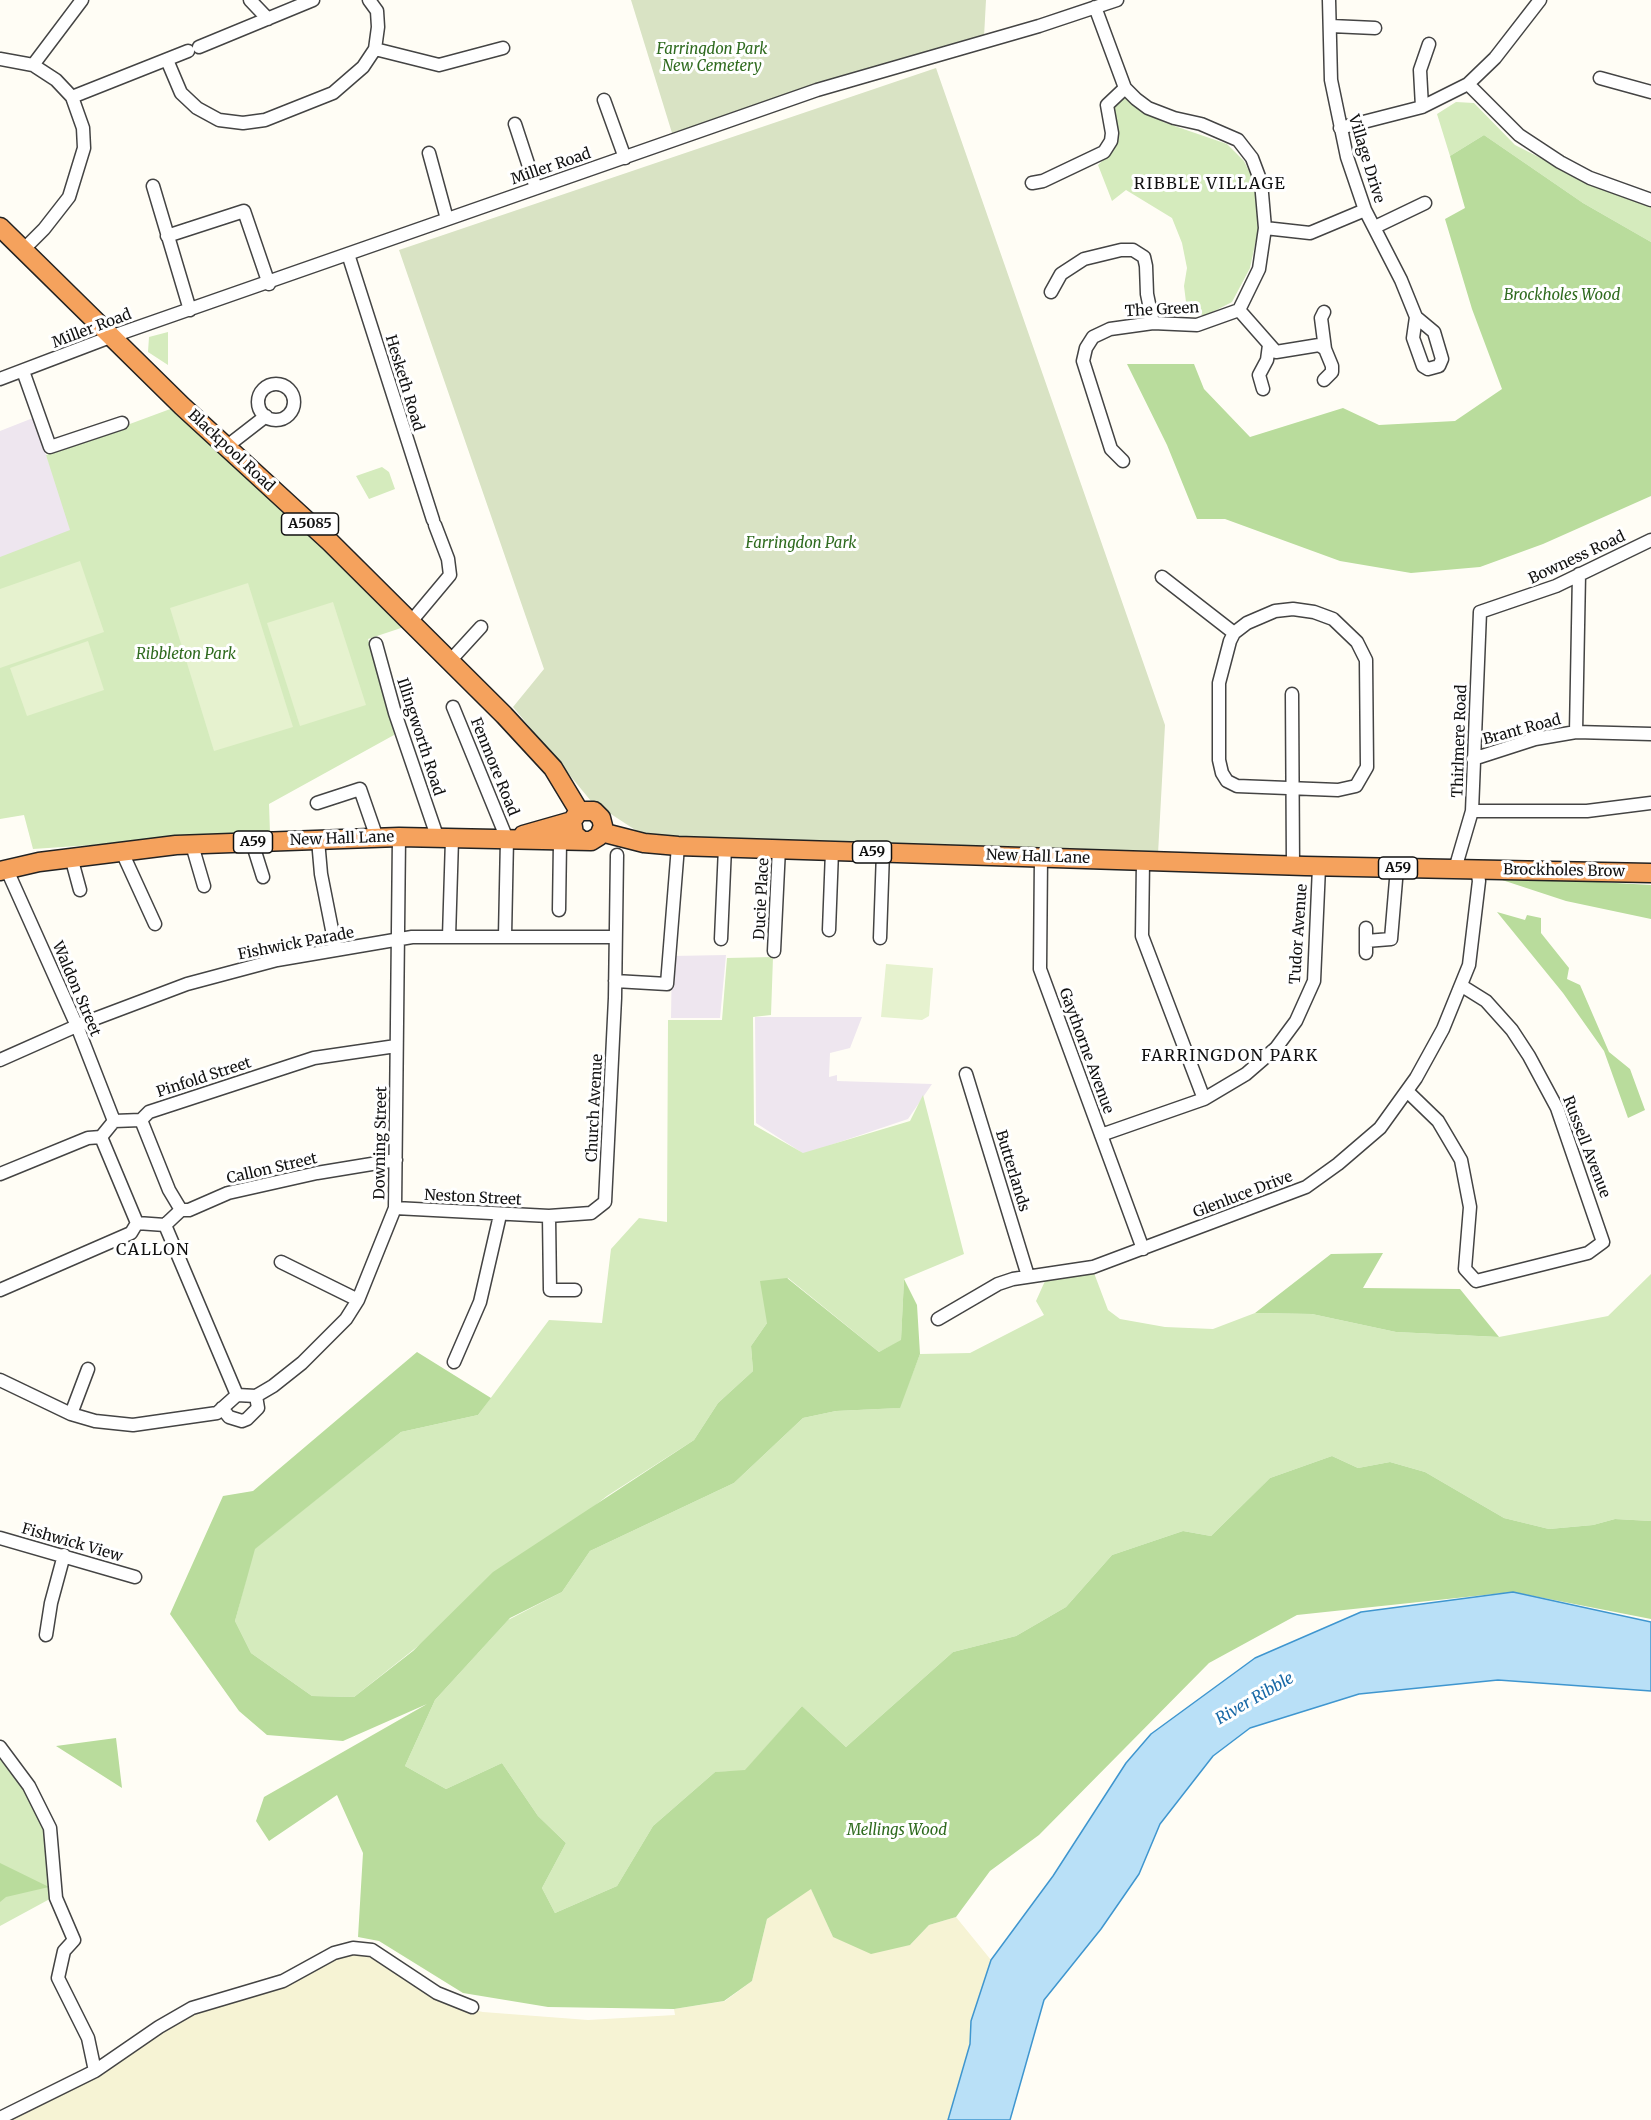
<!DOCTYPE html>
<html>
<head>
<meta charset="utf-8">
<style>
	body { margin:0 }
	canvas { display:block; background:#fffdf5 }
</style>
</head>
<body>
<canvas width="1651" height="2120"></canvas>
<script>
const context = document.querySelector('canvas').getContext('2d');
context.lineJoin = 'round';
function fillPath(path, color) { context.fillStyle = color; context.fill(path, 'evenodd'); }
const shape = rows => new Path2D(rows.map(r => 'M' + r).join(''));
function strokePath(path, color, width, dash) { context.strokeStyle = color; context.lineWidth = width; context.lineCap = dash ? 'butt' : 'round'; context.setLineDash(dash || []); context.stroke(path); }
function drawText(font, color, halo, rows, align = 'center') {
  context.font = font + ' Merriweather,serif'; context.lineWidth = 6; context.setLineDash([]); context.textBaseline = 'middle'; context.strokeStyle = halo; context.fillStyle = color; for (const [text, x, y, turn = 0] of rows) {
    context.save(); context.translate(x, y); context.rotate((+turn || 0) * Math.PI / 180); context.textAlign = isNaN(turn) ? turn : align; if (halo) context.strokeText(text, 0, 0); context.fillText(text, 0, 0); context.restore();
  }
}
fillPath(shape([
	[33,418,74,533,0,559,0,431],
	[726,955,720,1018,671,1018,672,956],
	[755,1017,862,1017,850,1048,830,1053,829,1077,837,1075,837,1081,932,1084,908,1119,804,1154,756,1123]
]), '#eee6ef');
fillPath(shape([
	[811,1888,833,1937,910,1945,929,1925,956,1917,991,1960,971,2021,970,2044,948,2120,11,2120,191,2011,342,1953,369,1952,459,2007,483,2012,588,2020,675,2015,674,2009,725,2001,752,1981,767,1919]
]), '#f6f3d4');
fillPath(shape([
	[1129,98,1163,122,1227,144,1244,161,1257,188,1259,226,1250,268,1232,302,1205,316,1187,310,1184,286,1187,268,1182,243,1172,218,1126,190,1112,201,1098,165,1110,153,1117,139,1118,126,1110,107,1116,100],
	[1456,102,1474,103,1515,145,1586,181,1651,206,1651,242,1583,203,1484,135,1450,156,1437,114],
	[168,332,168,365,148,352,149,337],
	[173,408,380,599,404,627,368,639,393,717,394,735,269,804,270,833,33,849,24,815,0,819,0,557,70,530,46,455],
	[382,467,389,472,395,489,369,499,356,476],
	[773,957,771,1015,753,1017,754,1125,803,1153,910,1121,923,1095,964,1254,904,1279,901,1341,879,1352,788,1278,767,1323,751,1346,753,1371,718,1403,694,1440,607,1496,354,1697,312,1696,251,1653,235,1621,254,1549,401,1432,478,1415,549,1320,602,1323,611,1249,639,1218,667,1222,668,1020,722,1020,727,958],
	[1094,1273,1108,1310,1120,1319,1165,1327,1213,1329,1255,1313,1312,1314,1396,1332,1499,1337,1608,1316,1651,1274,1651,1521,1615,1519,1593,1525,1549,1529,1504,1518,1425,1472,1390,1462,1358,1468,1332,1456,1270,1478,1211,1536,1183,1531,1112,1555,1066,1607,1016,1636,953,1652,846,1747,802,1706,745,1771,715,1772,653,1826,617,1886,555,1913,542,1888,566,1843,538,1816,502,1763,446,1789,405,1766,435,1700,508,1620,562,1592,590,1551,734,1483,803,1418,836,1411,899,1408,920,1354,970,1353,1044,1315,1036,1301,1045,1281],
	[0,1750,50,1828,59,1894,0,1926]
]), '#d5ebbd');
fillPath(shape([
	[1484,135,1583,203,1651,242,1651,496,1543,544,1480,567,1411,573,1340,561,1225,519,1197,519,1167,445,1127,364,1194,364,1204,389,1250,437,1343,408,1379,425,1455,421,1502,389,1472,309,1445,219,1465,208,1450,156],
	[1510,877,1651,885,1651,919,1566,901,1499,879],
	[1497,912,1525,920,1527,915,1541,918,1541,933,1569,968,1567,979,1580,985,1609,1052,1630,1069,1645,1110,1628,1118,1604,1051,1563,993],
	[1383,1253,1363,1288,1460,1289,1499,1337,1396,1332,1312,1314,1255,1313,1331,1254],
	[787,1278,879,1352,901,1340,904,1279,917,1305,920,1354,900,1408,836,1411,803,1418,734,1483,590,1551,562,1592,510,1618,435,1700,405,1766,446,1789,502,1763,538,1816,566,1843,542,1888,555,1913,617,1886,653,1826,715,1772,745,1770,802,1706,846,1747,953,1652,1016,1636,1066,1607,1112,1555,1183,1531,1211,1536,1270,1478,1332,1456,1358,1468,1390,1462,1425,1472,1504,1518,1549,1529,1593,1525,1615,1519,1651,1521,1651,1619,1513,1592,1297,1615,1209,1663,1039,1835,990,1871,956,1917,929,1925,910,1945,871,1954,833,1937,811,1889,767,1919,752,1981,724,2001,674,2009,548,2007,463,1993,379,1941,358,1937,363,1853,337,1795,269,1841,256,1821,264,1797,427,1704,343,1741,267,1735,239,1711,170,1614,223,1496,253,1491,417,1352,491,1398,478,1415,401,1432,255,1549,235,1621,251,1653,312,1696,354,1697,413,1651,493,1572,694,1440,718,1403,753,1371,751,1346,767,1323,760,1281],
	[116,1738,122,1788,56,1746],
	[0,1863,49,1887,6,1897,0,1902]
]), '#b9dc9c');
fillPath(shape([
	[631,0,986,0,984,37,672,133],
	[936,68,1165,725,1158,854,643,835,591,801,513,707,544,669,399,250]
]), '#d9e3c4');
fillPath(shape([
	[80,561,104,632,0,668,0,589],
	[248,583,293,727,214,751,170,608],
	[333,602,366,705,300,726,267,623],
	[88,641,104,690,27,716,10,668],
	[886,964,933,968,929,1016,922,1020,881,1017]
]), '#e6f2cf');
const water = shape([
	[1513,1592,1651,1622,1651,1691,1498,1680,1359,1694,1250,1728,1213,1756,1160,1824,1139,1874,1101,1929,1044,2000,1010,2120,948,2120,970,2044,971,2021,991,1960,1053,1876,1126,1763,1151,1734,1255,1658,1361,1612,1513,1592]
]);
fillPath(water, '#b9e0f7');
strokePath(water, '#3f96cf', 1.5);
const minor = shape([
	[250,0,268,19],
	[1329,0,1331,80,1347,157,1365,210,1401,280,1416,317,1434,332,1442,359,1439,366,1428,369,1423,366,1413,338,1416,317],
	[1095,7,1125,88,1136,99,1148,108,1174,118,1201,124,1238,140,1252,158,1261,182,1265,228,1259,269,1239,310,1197,325,1153,323,1110,329,1093,337,1086,348,1083,361,1111,449,1123,461],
	[1331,26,1375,28],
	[199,47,313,0],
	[375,49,439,65,503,48],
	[0,59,33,65,56,80,72,97,83,128,84,148,69,197,44,229,24,249],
	[167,60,181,93,197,108,219,120,243,123,265,120,333,93,363,67,375,49,378,27,377,11,369,0],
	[33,65,82,0],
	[1600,78,1651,92],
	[1468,84,1519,135,1560,162,1590,178,1651,200],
	[72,97,188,51],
	[604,100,625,158],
	[1422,107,1420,70,1429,44],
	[515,124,536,188],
	[1340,128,1422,107,1468,84,1495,58,1540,0],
	[429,153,447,219],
	[1032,183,1043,181,1104,152,1111,141,1112,133,1107,105,1125,88],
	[153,186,190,310],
	[1375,227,1425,203],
	[1265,228,1310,233,1365,210],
	[167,236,244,211,269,284],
	[348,254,433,520],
	[1051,292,1061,274,1084,259,1121,250,1133,250,1144,257,1146,266,1147,294,1153,323],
	[1239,310,1276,352,1319,345,1325,349,1332,366,1332,372,1324,380],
	[1324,312,1321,318,1325,349],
	[23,371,50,447,122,423],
	[0,379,113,336,817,90,1039,26,1117,0],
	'258 402a18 18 0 1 1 36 0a18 18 0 1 1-36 0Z',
	[1263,389,1259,375,1267,360,1269,345],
	[226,447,266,416],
	[1162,577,1234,633],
	[1293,609,1314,612,1333,619,1357,642,1366,660,1367,767,1356,786,1338,790,1237,786,1227,781,1222,773,1219,760,1219,683,1230,641,1234,633,1247,623,1275,611,1293,609],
	[409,624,450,575,448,559,435,525],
	[376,644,395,713,438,839],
	[449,662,481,627],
	[1292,694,1293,866],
	[453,707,507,839,505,936],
	[1576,732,1579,574],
	[1473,759,1535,739,1576,732,1651,734],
	[317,803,360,789,377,838],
	[1472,811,1587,811,1651,803],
	[318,840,321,874,336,950],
	[252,842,263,877],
	[192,845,204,886],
	[122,852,155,924],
	[71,857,80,890],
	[1041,857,1040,969,1143,1249],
	[1143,861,1142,936,1204,1099],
	[1455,869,1472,811,1480,612,1556,586,1651,540],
	[7,870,77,1026,114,1121],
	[559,910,560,842],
	[1366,928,1366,953],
	[829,930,832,851],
	[449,937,452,839],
	[880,938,883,852],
	[721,939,725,847],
	[1366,941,1391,939,1397,868],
	[774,951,779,848],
	[615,981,667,984,678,846],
	[0,1060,81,1024,187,984,277,960,412,937,614,937],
	[966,1074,1028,1276],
	[1407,1091,1438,1121,1461,1160,1470,1207,1465,1269,1476,1281,1588,1253,1603,1242,1557,1108,1529,1056,1512,1030,1486,1001,1462,986],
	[141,1120,149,1112,314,1058,396,1046],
	[141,1120,169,1190,181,1210],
	[1101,1135,1204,1099,1246,1074,1276,1048,1296,1021,1314,981,1319,867],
	[101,1137,137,1223],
	[0,1174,88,1138,101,1137,114,1121,141,1120],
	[395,1208,549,1216],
	[137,1223,165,1225,181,1210,189,1210,228,1193,317,1173,396,1160],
	[165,1225,237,1395],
	[281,1262,358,1300],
	[0,1290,131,1233,137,1223],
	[575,1290,550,1290,549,1216,591,1213,605,1202,615,998,617,855],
	[938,1319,998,1284,1013,1279,1093,1267,1306,1187,1338,1164,1380,1128,1416,1078,1443,1029,1469,965,1479,881,1477,870],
	[454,1362,480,1302,500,1215],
	[0,1380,71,1414,95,1421,133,1425,217,1413,237,1395],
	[237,1395,256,1396,273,1386,302,1363,346,1319,358,1300,395,1208,399,837],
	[222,1408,229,1417,242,1421,247,1419,258,1408,256,1396],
	[71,1414,88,1369],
	[0,1538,135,1577],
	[46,1635,51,1603,64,1555],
	[0,1747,29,1786,50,1828,56,1898,74,1940,64,1951,58,1978,88,2038,95,2071],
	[0,2118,95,2071,159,2027,192,2008,283,1981,334,1953,353,1948,372,1950,437,1993,472,2007]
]);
const highway = shape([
	[0,227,182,406,330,542,504,715,553,768,579,811],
	[601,832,644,843,678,846,1305,866,1651,873],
	[523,835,572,821],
	[0,871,39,862,176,845,399,837,591,841,599,836,603,826,601,818,594,811,579,811,572,821,574,834,581,840]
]);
strokePath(minor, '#444', 15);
strokePath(highway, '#222', 21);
strokePath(minor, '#fff', 12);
strokePath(highway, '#f5a25d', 18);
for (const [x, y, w] of [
	[310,524,57],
	[253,842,39],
	[872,852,39],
	[1398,868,39]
]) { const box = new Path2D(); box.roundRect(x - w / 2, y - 11, w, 22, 4.5); context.fillStyle = '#fff'; context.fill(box); strokePath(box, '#111', 1.5); }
drawText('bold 14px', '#111', null, [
	["A5085",310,524],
	["A59",253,842],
	["A59",872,852],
	["A59",1398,868]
]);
drawText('italic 15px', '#2f6b1f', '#fff', [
	["Farringdon Park",712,50],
	["New Cemetery",712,67],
	["Brockholes Wood",1562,296],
	["Farringdon Park",801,544],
	["Ribbleton Park",186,655],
	["Mellings Wood",897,1831]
]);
drawText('15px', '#111', '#fff', [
	["Village Drive",1366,159,73],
	["Miller Road",551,167,-19],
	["The Green",1162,310,-3],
	["Miller Road",92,329,-21],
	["Hesketh Road",404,383,73],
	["Blackpool Road",231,451,43],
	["Bowness Road",1577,558,-25],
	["Brant Road",1522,730,-15],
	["Illingworth Road",420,737,72],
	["Thirlmere Road",1460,741,-88],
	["Fenmore Road",494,767,68],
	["New Hall Lane",342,839,-2],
	["New Hall Lane",1038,857,2],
	["Brockholes Brow",1564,871,1],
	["Ducie Place",762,899,-87],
	["Tudor Avenue",1299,934,-86],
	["Fishwick Parade",296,944,-11],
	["Waldon Street",76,989,67],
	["Gaythorne Avenue",1086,1051,70],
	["Pinfold Street",204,1078,-18],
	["Church Avenue",595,1108,-87],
	["Downing Street",381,1143,-89],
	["Russell Avenue",1586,1147,69],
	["Callon Street",272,1169,-13],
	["Butterlands",1012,1171,73],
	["Glenluce Drive",1243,1195,-21],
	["Neston Street",473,1198,3],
	["Fishwick View",72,1543,16]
]);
context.letterSpacing = '1.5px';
drawText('16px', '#111', '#fff', [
	["RIBBLE VILLAGE",1210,184],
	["FARRINGDON PARK",1230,1056],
	["CALLON",153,1250]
]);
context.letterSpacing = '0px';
drawText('italic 16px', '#1768a6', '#fff', [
	["River Ribble",1255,1699,-30]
]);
</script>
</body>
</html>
